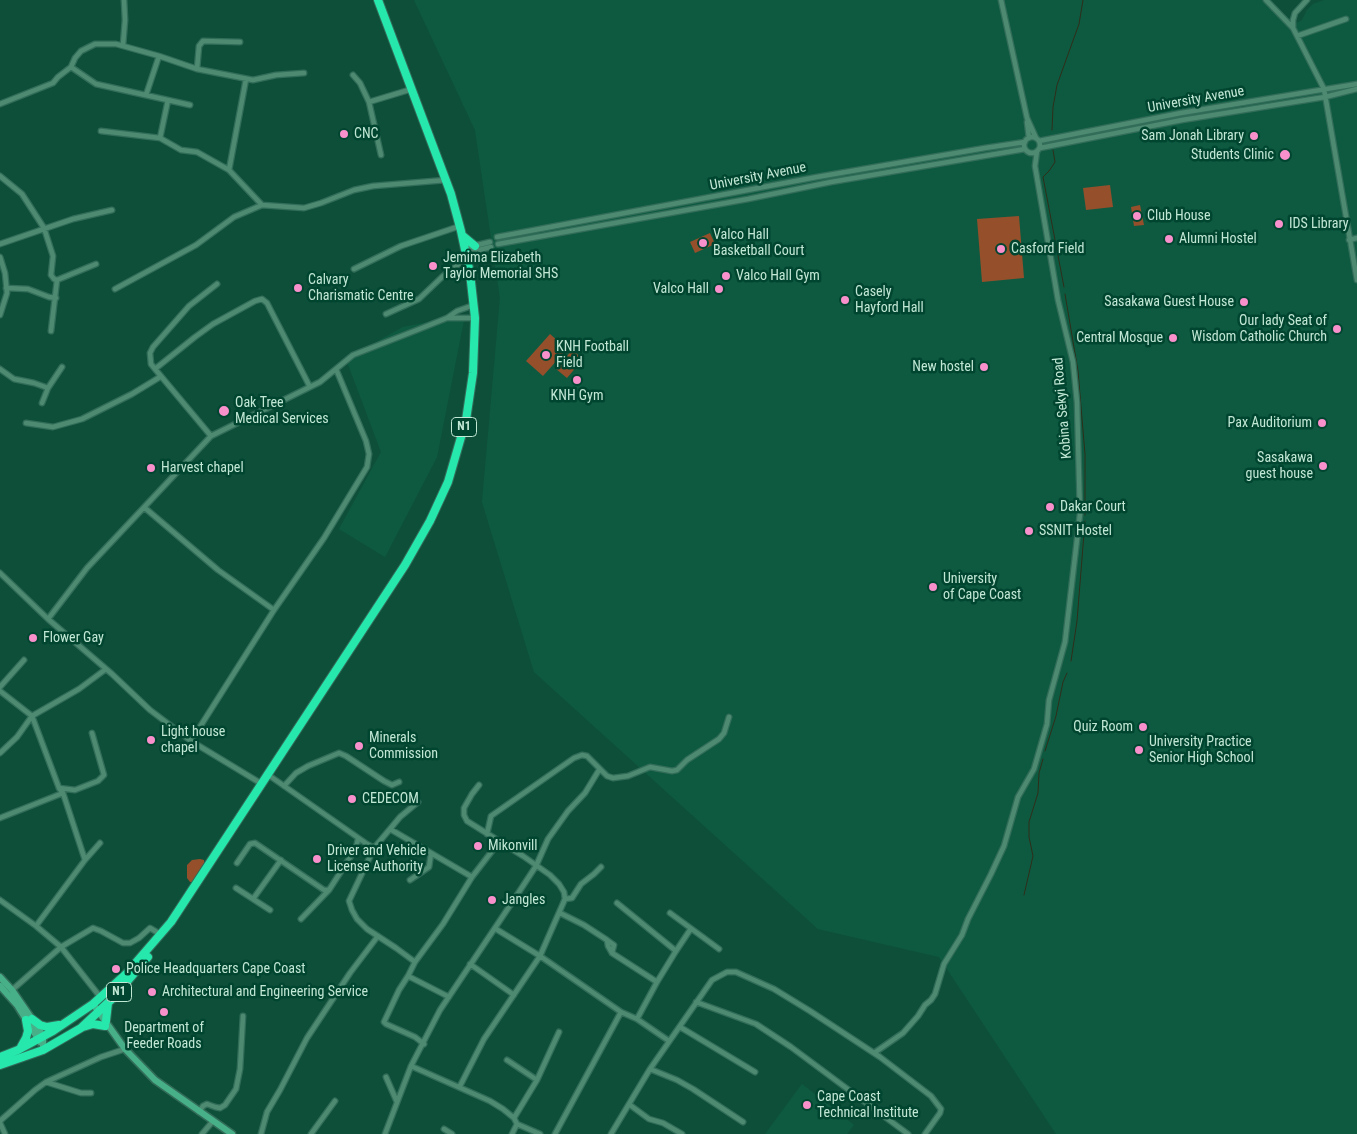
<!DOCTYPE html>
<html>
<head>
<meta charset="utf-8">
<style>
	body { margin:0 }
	canvas { display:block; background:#0e4f3a }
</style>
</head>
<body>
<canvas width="1357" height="1134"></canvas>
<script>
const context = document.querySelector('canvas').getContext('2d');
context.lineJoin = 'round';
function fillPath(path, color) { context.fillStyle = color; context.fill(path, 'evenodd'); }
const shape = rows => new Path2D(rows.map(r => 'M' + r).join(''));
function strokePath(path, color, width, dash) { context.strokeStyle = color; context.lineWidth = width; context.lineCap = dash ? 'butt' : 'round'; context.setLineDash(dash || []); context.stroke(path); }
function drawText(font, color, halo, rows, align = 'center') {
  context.font = font + ' "Roboto Condensed",sans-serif'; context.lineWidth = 5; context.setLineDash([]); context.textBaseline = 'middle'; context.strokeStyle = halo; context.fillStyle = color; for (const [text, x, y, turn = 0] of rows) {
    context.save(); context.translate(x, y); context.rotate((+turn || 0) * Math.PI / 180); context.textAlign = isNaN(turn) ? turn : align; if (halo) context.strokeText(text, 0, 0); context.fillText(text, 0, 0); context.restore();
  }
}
fillPath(shape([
	[414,0,1265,0,1291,26,1302,20,1307,10,1313,4,1324,0,1357,0,1357,1134,1056,1134,939,957,818,929,534,672,482,502,500,298,475,130],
	[465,315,437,457,385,557,339,529,381,452,346,359,403,327],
	[802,1084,854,1125,847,1134,765,1134]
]), '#0e5a41');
fillPath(shape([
	[1110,185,1113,207,1086,210,1083,188],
	[1140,205,1144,225,1134,226,1131,207],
	[1019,216,1024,278,982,282,977,219],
	[710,233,715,244,695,253,690,242],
	[550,334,567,349,543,376,526,361],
	[572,350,583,359,567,378,556,369],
	[200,859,204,860,204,863,192,882,190,882,187,878,187,865,192,860]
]), '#964f2b');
strokePath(shape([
	[1052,130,1053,107,1057,85,1079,24,1083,0],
	[1053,150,1055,162,1049,171,1043,177,1064,287],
	[1065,294,1078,371,1085,454,1085,515],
	[1071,661,1077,621,1085,521],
	[1045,751,1056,716,1063,682,1067,673],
	[1024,895,1033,856,1029,837,1029,822,1038,793,1039,773,1043,759]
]), '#2f2e1a', 1);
const street = shape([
	[1001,0,1027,118,1036,138],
	[1266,0,1293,28],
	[1307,0,1295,13,1293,20,1293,28,1324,89,1357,280],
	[1297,36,1346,19],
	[123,45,125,20,124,0],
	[159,56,197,69,253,80,276,75,304,73],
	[71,67,75,58,81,51,95,44,116,44,159,56,146,95],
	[197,69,199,46,203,41,240,42],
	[353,75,360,83,369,102,412,89],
	[369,102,381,155],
	[0,104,53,83,58,77,71,67,96,84,190,105],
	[1027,122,1029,138],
	[101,131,160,138,181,150,197,152,229,170,262,205,304,208,321,203,354,190,373,186,446,180],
	'1024 145a8 8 0 1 1 16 0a8 8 0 1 1-16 0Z',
	[160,138,168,100],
	[1039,141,1181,113,1357,84],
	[1040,148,1182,120,1325,97,1357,89],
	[229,170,246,79],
	[0,176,22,194,44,228,53,256,51,275,54,279,57,280,96,264],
	[497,237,817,177,985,148,1025,142],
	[1349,240,1357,238],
	[0,244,73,219,112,210],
	[498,244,748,199,831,182,1025,149],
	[465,248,490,242],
	[466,253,491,247],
	[0,257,5,273,7,293,0,315],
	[354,269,401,246,460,226],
	[6,288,28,289,49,297,56,298],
	[115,289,196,245,234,217,262,205],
	[386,314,419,299,443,276,467,258],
	[447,318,475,318],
	[51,331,57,280],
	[0,369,14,379,34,383,48,388,42,403],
	[155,369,195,337,213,324,255,301,262,299,267,303,310,387],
	[48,388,62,367],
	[26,423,53,427,82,419,132,394,160,377],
	[211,436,155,369,151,364,150,353,153,347,189,306,217,284],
	[145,508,218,570,274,610,191,741],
	[0,573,48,619,112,674,150,710,191,741,262,784],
	[274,610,324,538,367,467,369,454,366,441,336,369],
	[48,619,87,568,211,436,320,382,353,355,417,330,447,318,457,311,474,305],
	[0,687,24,660],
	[0,691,32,716,59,788,63,793,85,860,36,926,61,947,12,990],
	[0,753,17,737,32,716,79,689,106,669],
	[267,774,367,844,374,848,390,829,472,877],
	[284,786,296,773,308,766,339,753,346,756,384,781,392,785,399,782],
	[59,788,75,790,98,781,104,775,92,733],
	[0,818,63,793],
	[390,829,400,817,418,802],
	[487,834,491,816,574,758,582,755,587,756,607,776,613,778,628,776,650,767,672,771,677,770,687,760,719,739,724,733,729,717],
	[374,848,349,901,352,910,357,919,367,929,396,948,415,962],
	[85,860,100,843],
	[237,863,250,844,255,843,324,890,329,890,356,848,358,839],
	[410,880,429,867,431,854],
	[236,888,270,910],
	[253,899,281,860],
	[565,899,572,898,581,884,594,874,601,867],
	[0,900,36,926],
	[617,903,676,951,657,982],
	[560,913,584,925,607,940,608,946,612,953,657,982,637,1019],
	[670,913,719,949],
	[301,919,329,890],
	[496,929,540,956,621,1012,637,1019,669,1041],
	[607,940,614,945,612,953],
	[676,951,690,930],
	[470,964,514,995],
	[408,976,399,990,384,1022,386,1024,415,1037,424,1044],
	[449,997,408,976,415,962,443,924,472,877,499,842],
	[101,998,61,947,93,928,101,931,123,943,130,943,139,938,150,928,160,934],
	[696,1002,756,1024,791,1047,908,1134],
	[680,1027,755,1072],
	[874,1053,903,1033,918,1016,925,1005,931,1000,935,994,944,964,962,935,968,919,991,874,1004,846,1018,797,1034,769,1047,724,1049,700,1065,642,1080,514,1077,402,1073,362,1058,300,1035,166,1037,151],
	[507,1060,537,1080,514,1118],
	[411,1066,490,1101,503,1109,514,1118,517,1124,540,1134],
	[650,1069,677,1080,693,1089,743,1122],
	[386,1077,397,1102],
	[537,1080,559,1032],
	[46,1082,81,1093,91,1093],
	[460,1086,484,1039,540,956,565,899,564,892,559,884,550,875,523,856,467,821,464,815,464,808,472,794,479,785],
	[630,1105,649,1119,663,1123,682,1134],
	[199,1112,203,1106,207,1104,215,1107,220,1108,225,1105,236,1089,240,1069,243,1016],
	[0,1121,35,1090,46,1082,101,1057,125,1049],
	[0,1123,5,1134],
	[444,1129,452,1134],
	[202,1134,213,1121],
	[261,1134,267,1112,280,1090,307,1038,350,973,378,936],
	[311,1134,335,1101],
	[385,1134,411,1066,440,1010,517,895,536,866,548,839,568,811,585,793,599,770],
	[512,1134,517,1124],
	[555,1134,621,1012],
	[611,1134,650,1069,712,980,727,972,736,972,774,989,810,1011,880,1057,931,1096,941,1109,940,1113,925,1134]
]);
const secondary = shape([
	[0,977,12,990,32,1019,43,1036,43,1050],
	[0,986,17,1005,40,1042],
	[93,1004,125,1049,155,1080,232,1134]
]);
const highway = shape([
	[463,236,475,246],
	[32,1019,40,1025,47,1027,59,1025],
	[106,1021,108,1003],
	[83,1027,93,1024,105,1026],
	[21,1047,26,1038,28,1031,26,1020],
	[0,1057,18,1050,53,1031,93,1004,126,974,171,922,405,565,430,521,448,482,466,420,473,373,475,318,470,273,461,231,451,194,378,0],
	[0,1065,43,1050,81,1028,114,997,148,957]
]);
strokePath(street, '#326d59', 7);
strokePath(secondary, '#326d59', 9);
strokePath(highway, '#326d59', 10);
strokePath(street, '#4d8a71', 4.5);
strokePath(secondary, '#48b089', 6);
strokePath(highway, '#26e8ad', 8);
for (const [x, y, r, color] of [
	[344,134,5,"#f890cc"],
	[1254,136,5,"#f890cc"],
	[1285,155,6,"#f890cc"],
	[1137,216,5,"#f890cc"],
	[1279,224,5,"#f890cc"],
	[1169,239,5,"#f890cc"],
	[703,243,5,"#f890cc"],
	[1001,249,5,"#f890cc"],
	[433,266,5,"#f890cc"],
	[726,276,5,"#f890cc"],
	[298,288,5,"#f890cc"],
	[719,289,5,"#f890cc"],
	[845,300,5,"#f890cc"],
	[1244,302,5,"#f890cc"],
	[1337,329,5,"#f890cc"],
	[1173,338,5,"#f890cc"],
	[546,355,5,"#f890cc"],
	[984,367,5,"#f890cc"],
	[577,380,5,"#f890cc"],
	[224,411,6,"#f890cc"],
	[1322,423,5,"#f890cc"],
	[1323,466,5,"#f890cc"],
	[151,468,5,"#f890cc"],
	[1050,507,5,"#f890cc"],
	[1029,531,5,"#f890cc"],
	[933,587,5,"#f890cc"],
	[33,638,5,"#f890cc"],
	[1143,727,5,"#f890cc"],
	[151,740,5,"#f890cc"],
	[359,746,5,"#f890cc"],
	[1139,750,5,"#f890cc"],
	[352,799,5,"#f890cc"],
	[478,846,5,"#f890cc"],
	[317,859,5,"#f890cc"],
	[492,900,5,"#f890cc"],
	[116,969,5,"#f890cc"],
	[152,992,5,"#f890cc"],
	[164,1012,5,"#f890cc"],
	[807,1105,5,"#f890cc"]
]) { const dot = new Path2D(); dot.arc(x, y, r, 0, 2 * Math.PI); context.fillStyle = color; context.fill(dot); strokePath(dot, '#00452f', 2); }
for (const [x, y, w] of [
	[464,427,25],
	[119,992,25]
]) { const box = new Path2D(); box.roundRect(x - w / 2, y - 9.5, w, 19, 4); context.fillStyle = '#00452f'; context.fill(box); strokePath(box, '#c1e7d5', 1); }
drawText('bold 12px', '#c1e7d5', null, [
	["N1",464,427],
	["N1",119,992]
]);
drawText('14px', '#c1e7d5', '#00452f', [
	["University Avenue",1196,100,-10],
	["University Avenue",758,177,-11],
	["Kobina Sekyi Road",1063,408,-95]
]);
drawText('14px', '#c1e7d5', '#00452f', [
	["CNC",354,134],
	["Sam Jonah Library",1244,136,"right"],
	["Students Clinic",1274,155,"right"],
	["Club House",1147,216],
	["IDS Library",1289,224],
	["Valco Hall",713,235],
	["Basketball Court",713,251],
	["Alumni Hostel",1179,239],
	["Casford Field",1011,249],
	["Jemima Elizabeth",443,258],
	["Taylor Memorial SHS",443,274],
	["Valco Hall Gym",736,276],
	["Calvary",308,280],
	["Charismatic Centre",308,296],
	["Valco Hall",709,289,"right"],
	["Casely",855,292],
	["Hayford Hall",855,308],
	["Sasakawa Guest House",1234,302,"right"],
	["Our lady Seat of",1327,321,"right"],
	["Wisdom Catholic Church",1327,337,"right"],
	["Central Mosque",1163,338,"right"],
	["KNH Football",556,347],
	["Field",556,363],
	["New hostel",974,367,"right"],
	["KNH Gym",577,396,"center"],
	["Oak Tree",235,403],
	["Medical Services",235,419],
	["Pax Auditorium",1312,423,"right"],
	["Sasakawa",1313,458,"right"],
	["guest house",1313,474,"right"],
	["Harvest chapel",161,468],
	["Dakar Court",1060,507],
	["SSNIT Hostel",1039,531],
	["University",943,579],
	["of Cape Coast",943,595],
	["Flower Gay",43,638],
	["Quiz Room",1133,727,"right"],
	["Light house",161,732],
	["chapel",161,748],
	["Minerals",369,738],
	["Commission",369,754],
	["University Practice",1149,742],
	["Senior High School",1149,758],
	["CEDECOM",362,799],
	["Mikonvill",488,846],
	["Driver and Vehicle",327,851],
	["License Authority",327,867],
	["Jangles",502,900],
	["Police Headquarters Cape Coast",126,969],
	["Architectural and Engineering Service",162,992],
	["Department of",164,1028,"center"],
	["Feeder Roads",164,1044,"center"],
	["Cape Coast",817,1097],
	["Technical Institute",817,1113]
], 'left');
</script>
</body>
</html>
